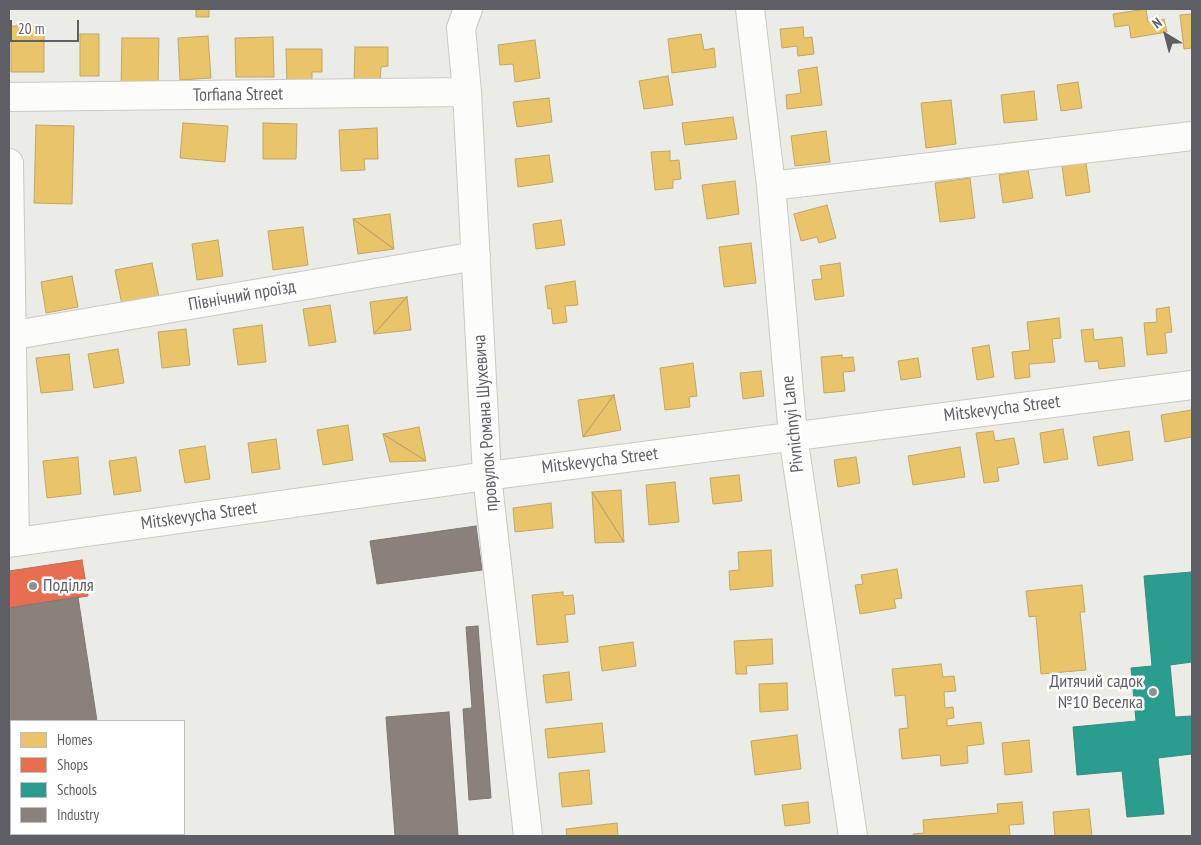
<!DOCTYPE html>
<html>
<head>
<meta charset="utf-8">
<style>
	body { margin:0 }
	#map { position:relative; width:1201px; height:845px; overflow:hidden; background:#ecece7; font-family:"PT Sans Narrow",sans-serif }
	canvas { display:block }
	.frame { position:absolute; inset:0; border:10px solid #5d5f64; pointer-events:none }
	.legend { position:absolute; left:10px; top:720px; width:175px; height:115px; box-sizing:border-box; background:#fff; border:1px solid #bebfc1; margin:0; padding:6px 9px; list-style:none; font-size:15px; color:#5d5f64 }
	.legend li { display:flex; align-items:center; gap:10px; height:25px }
	.legend b { width:25px; border:1px solid #bebfc1 }
	.north { position:absolute; left:1141px; top:10px; width:50px; height:50px; -webkit-text-stroke:4px #fff; paint-order:stroke; rotate:323deg; font-size:14px; font-weight:700; line-height:20px; text-align:center; color:#5d5f64 }
	.north::after { content:''; display:block; margin:auto; width:18px; height:22px; background:#5d5f64; clip-path:polygon(50% 0,100% 100%,50% 72%,0 100%) }
	.scale { position:absolute; left:10px; top:20px; width:69px; height:22px; box-sizing:border-box; border:2px solid #5d5f64; border-top:0; padding-left:6px; font-size:15px; line-height:18px; white-space:nowrap; color:#5d5f64; -webkit-text-stroke:4px #fff; paint-order:stroke }
</style>
</head>
<body>
<div id="map">
<canvas width="1201" height="845"></canvas>
<div class="frame"></div>
<ul class="legend">
<li><b style="height:14px;background:#e9c46a"></b>Homes</li>
<li><b style="height:14px;background:#e76f51"></b>Shops</li>
<li><b style="height:14px;background:#2a9d8f"></b>Schools</li>
<li><b style="height:14px;background:#8a817c"></b>Industry</li>
</ul>
<div class="north">N</div>
<div class="scale">20 m</div>
</div>
<script>
const context = document.querySelector('canvas').getContext('2d');
context.lineJoin = 'round';
function fillPath(path, color) { context.fillStyle = color; context.fill(path, 'evenodd'); }
const shape = rows => new Path2D(rows.map(r => 'M' + r).join(''));
function strokePath(path, color, width, dash) { context.strokeStyle = color; context.lineWidth = width; context.lineCap = dash ? 'butt' : 'round'; context.setLineDash(dash || []); context.stroke(path); }
function drawText(font, color, halo, rows, align = 'center') {
  context.font = font + ' "PT Sans Narrow",sans-serif'; context.lineWidth = 5; context.setLineDash([]); context.textBaseline = 'middle'; context.strokeStyle = halo; context.fillStyle = color; for (const [text, x, y, turn = 0] of rows) {
    context.save(); context.translate(x, y); context.rotate((+turn || 0) * Math.PI / 180); context.textAlign = isNaN(turn) ? turn : align; if (halo) context.strokeText(text, 0, 0); context.fillText(text, 0, 0); context.restore();
  }
}
const homes = shape([
	[196,9,209,9,209,17,196,17,196,9],
	[1146,9,1148,22,1164,19,1167,32,1131,38,1129,25,1115,27,1113,14,1146,9],
	[1192,14,1192,48,1184,49,1180,15,1192,14],
	[11,26,44,26,44,72,11,72,11,26],
	[803,27,804,38,812,37,814,54,798,56,797,46,782,48,780,29,803,27],
	[80,34,99,34,99,76,80,76,80,34],
	[701,34,704,50,714,48,716,67,672,73,668,39,701,34],
	[208,36,211,78,180,80,178,38,208,36],
	[273,37,274,77,236,77,235,38,273,37],
	[122,38,159,38,158,84,121,83,122,38],
	[535,40,540,78,515,82,513,64,500,65,498,45,535,40],
	[355,47,388,47,388,66,381,67,380,81,354,81,355,47],
	[286,49,322,49,322,72,312,72,312,85,287,85,286,49],
	[817,67,822,105,787,109,786,95,801,93,798,70,817,67],
	[668,76,673,105,644,109,639,81,668,76],
	[1078,82,1082,108,1061,111,1057,85,1078,82],
	[1034,91,1037,120,1004,123,1001,95,1034,91],
	[549,98,552,122,517,127,513,102,549,98],
	[951,100,956,144,926,148,921,103,951,100],
	[733,117,737,139,685,145,682,123,733,117],
	[183,123,228,126,225,162,180,158,183,123],
	[263,123,297,124,296,159,263,159,263,123],
	[36,125,74,126,72,204,34,203,36,125],
	[377,128,378,159,364,159,365,170,341,171,339,130,377,128],
	[826,131,830,162,795,166,791,136,826,131],
	[670,151,670,161,679,160,681,179,673,180,673,188,655,190,651,152,670,151],
	[549,155,553,182,518,187,515,159,549,155],
	[1086,162,1090,192,1066,196,1062,166,1086,162],
	[1028,170,1033,198,1003,203,999,175,1028,170],
	[970,178,975,218,940,222,935,183,970,178],
	[735,181,739,214,707,219,702,185,735,181],
	[827,205,836,238,819,243,817,237,801,241,794,214,827,205],
	[390,214,394,249,353,219,390,214],
	[353,219,394,249,358,254,353,219],
	[561,220,565,245,536,249,533,224,561,220],
	[303,227,308,265,273,270,268,231,303,227],
	[218,240,223,276,197,280,192,244,218,240],
	[751,243,756,283,724,287,719,247,751,243],
	[152,263,159,297,122,305,115,270,152,263],
	[840,263,844,296,815,300,812,280,822,279,820,266,840,263],
	[72,276,78,307,46,313,41,282,72,276],
	[575,281,578,305,565,306,567,322,553,324,551,308,548,309,545,286,575,281],
	[407,297,411,330,374,334,407,297],
	[407,297,374,334,370,302,407,297],
	[330,305,336,342,309,346,303,309,330,305],
	[1169,307,1172,332,1165,333,1167,353,1147,355,1144,323,1157,322,1156,309,1169,307],
	[1059,318,1061,338,1052,339,1055,362,1029,364,1030,377,1015,379,1012,352,1030,350,1027,322,1059,318],
	[262,325,266,362,238,365,233,329,262,325],
	[186,329,190,365,162,368,158,332,186,329],
	[1093,329,1094,340,1122,337,1125,366,1099,369,1098,361,1085,362,1081,330,1093,329],
	[989,345,994,377,977,380,972,348,989,345],
	[118,349,124,383,94,388,88,354,118,349],
	[69,354,73,390,41,393,36,358,69,354],
	[842,355,842,358,853,357,855,371,843,372,845,391,824,393,821,357,842,355],
	[918,358,921,377,901,380,898,361,918,358],
	[693,363,697,396,689,397,690,407,665,410,660,368,693,363],
	[761,371,764,396,743,399,740,373,761,371],
	[614,395,583,437,578,400,614,395],
	[614,395,621,430,583,437,614,395],
	[1192,410,1192,437,1165,442,1161,415,1192,410],
	[348,425,353,460,323,465,317,430,348,425],
	[419,427,426,461,383,434,419,427],
	[1063,429,1068,459,1044,463,1040,433,1063,429],
	[993,431,995,441,1014,438,1019,464,997,468,999,481,984,483,976,433,993,431],
	[1129,431,1133,460,1098,466,1093,437,1129,431],
	[383,434,426,461,390,462,383,434],
	[276,439,280,469,252,473,248,443,276,439],
	[205,446,210,479,185,483,179,450,205,446],
	[960,447,965,477,913,485,908,456,960,447],
	[78,457,81,494,47,498,43,461,78,457],
	[136,457,141,491,114,495,109,461,136,457],
	[856,457,860,483,838,487,834,460,856,457],
	[739,475,742,501,713,504,710,478,739,475],
	[675,482,679,522,649,525,646,485,675,482],
	[621,490,624,542,592,492,621,490],
	[592,492,624,542,595,543,592,492],
	[551,503,553,528,515,532,513,508,551,503],
	[771,550,773,586,730,590,729,571,739,570,738,552,771,550],
	[897,569,902,598,894,599,896,608,860,614,855,585,863,584,861,575,897,569],
	[1082,585,1085,612,1080,612,1086,670,1041,674,1036,616,1029,617,1026,591,1082,585],
	[563,592,563,596,573,595,575,614,565,615,568,642,537,645,532,595,563,592],
	[772,639,773,664,746,666,747,674,736,674,734,641,772,639],
	[633,642,636,666,602,671,599,647,633,642],
	[941,664,943,677,954,676,956,691,944,692,945,708,953,707,954,718,947,719,947,726,981,722,984,744,967,746,968,763,941,766,940,755,902,759,899,729,908,728,905,695,895,696,892,669,941,664],
	[569,672,572,700,546,703,543,675,569,672],
	[787,683,788,710,760,712,759,684,787,683],
	[602,723,605,752,548,758,545,729,602,723],
	[797,735,801,769,755,775,751,741,797,735],
	[1029,740,1032,772,1005,775,1002,743,1029,740],
	[589,770,592,804,562,807,559,773,589,770],
	[808,802,810,823,785,826,782,805,808,802],
	[1022,802,1024,824,1009,825,1010,836,913,836,913,834,924,833,923,820,998,813,997,804,1022,802],
	[1089,809,1092,836,1055,836,1053,812,1089,809],
	[617,823,618,836,567,836,566,829,617,823]
]);
fillPath(homes, '#e9c46a');
strokePath(homes, '#bfa668', 1);
const shops = shape([
	[82,560,88,596,9,608,9,571,82,560]
]);
fillPath(shops, '#e76f51');
strokePath(shops, '#be6a57', 1);
const schools = shape([
	[1192,572,1192,662,1170,665,1175,717,1192,716,1192,754,1158,758,1164,814,1127,817,1122,771,1077,775,1073,727,1136,721,1131,668,1152,666,1144,576,1192,572]
]);
fillPath(schools, '#2a9d8f');
strokePath(schools, '#398a82', 1);
const industry = shape([
	[476,526,482,570,377,584,370,541,476,526],
	[78,597,97,721,11,721,11,731,9,715,9,608,78,597],
	[478,626,491,798,469,800,463,709,472,708,466,627,478,626],
	[449,712,458,836,395,836,386,717,449,712],
	[27,834,114,834,114,836,27,836,27,834]
]);
fillPath(industry, '#8a817c');
strokePath(industry, '#7c7775', 1);
const minor = shape([
	[468,9,461,28,467,92,487,476,528,836],
	[750,9,771,186,793,436,853,836],
	[9,97,467,92],
	[9,163,15,542],
	[771,186,1192,136],
	[9,336,476,256],
	[9,543,487,476,1192,385]
]);
strokePath(minor, '#c9c9c7', 30);
strokePath(minor, '#fcfcfb', 28);
for (const [x, y, r, color] of [
	[33,586,5,"#8f9092"],
	[1153,692,5,"#8f9092"]
]) { const dot = new Path2D(); dot.arc(x, y, r, 0, 2 * Math.PI); context.fillStyle = color; context.fill(dot); strokePath(dot, '#fff', 2); }
drawText('18px', '#5d5f64', '#fff', [
	["Torfiana Street",238,95,-1],
	["Північний проїзд",242,296,-10],
	["Mitskevycha Street",1002,409,-7],
	["провулок Романа Шухевича",486,423,-94],
	["Pivnichnyi Lane",793,424,-96],
	["Mitskevycha Street",600,461,-7],
	["Mitskevycha Street",199,516,-8]
]);
drawText('18px', '#5d5f64', '#fff', [
	["Поділля",43,586],
	["Дитячий садок",1143,682,"right"],
	["№10 Веселка",1143,703,"right"]
], 'left');
</script>
</body>
</html>
